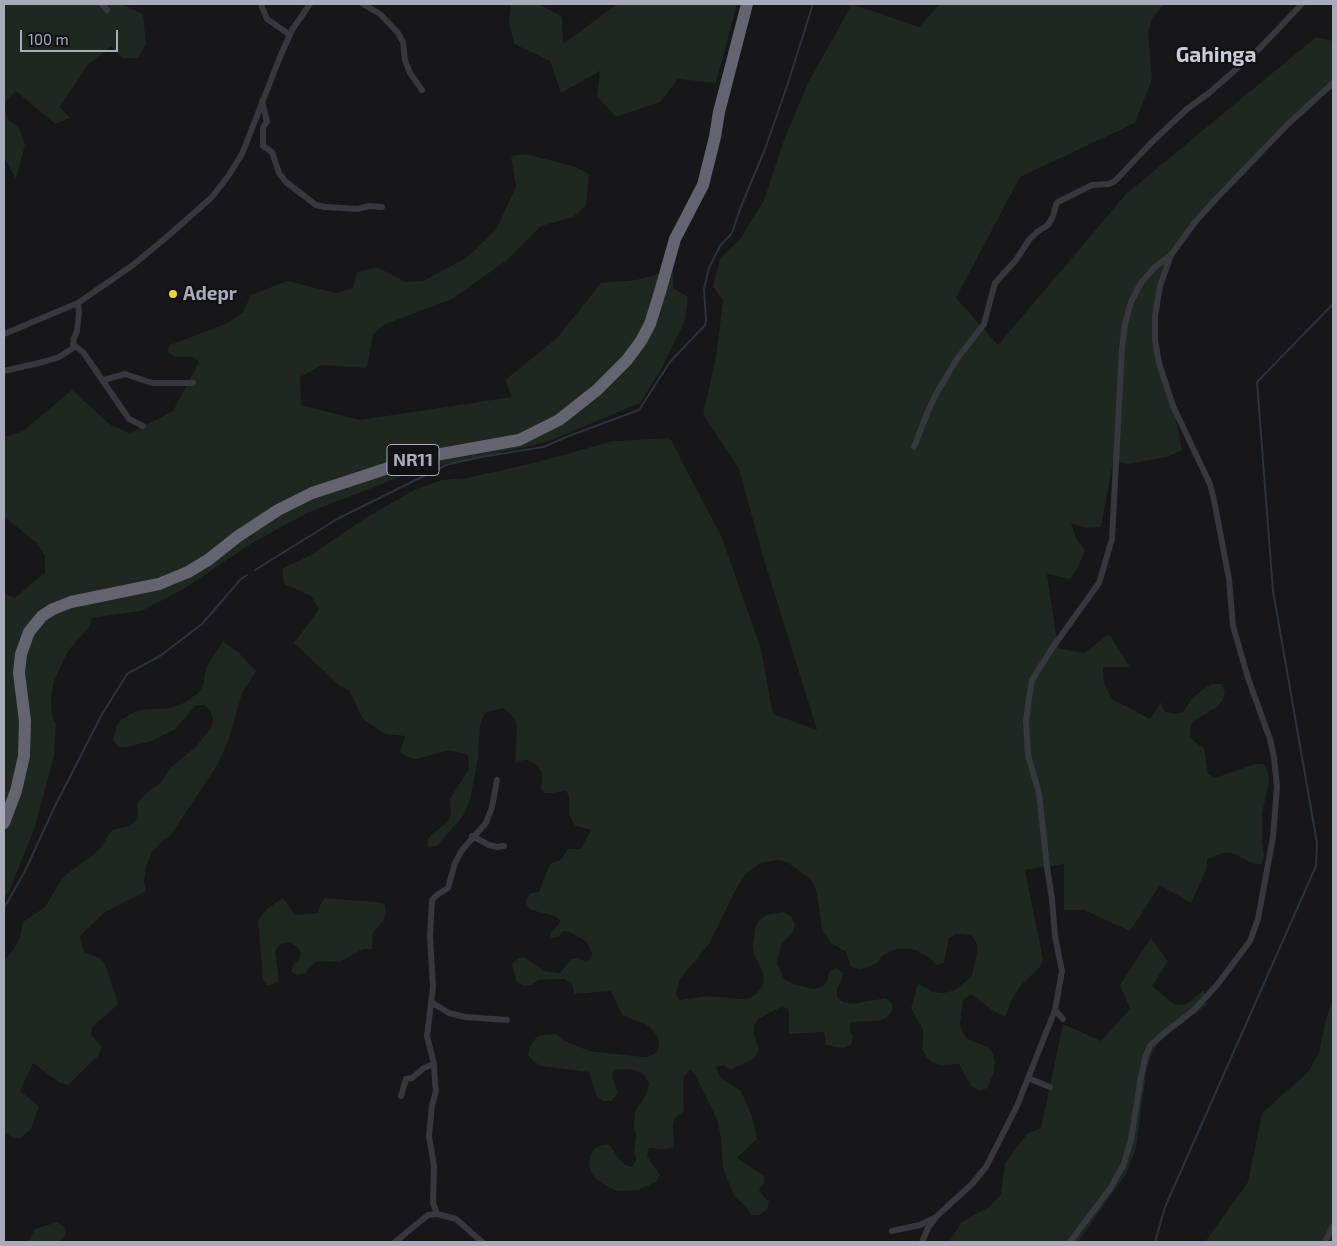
<!DOCTYPE html>
<html>
<head>
<meta charset="utf-8">
<style>
	body { margin:0 }
	#map { position:relative; width:1337px; height:1246px; overflow:hidden; background:#171618; font-family:"Exo 2",sans-serif }
	canvas { display:block }
	.frame { position:absolute; inset:0; border:5px solid #a8abb9; pointer-events:none }
	.scale { position:absolute; left:20px; top:30px; width:98px; height:22px; box-sizing:border-box; border:2px solid #a8abb9; border-top:0; padding-left:6px; font-size:15px; line-height:18px; white-space:nowrap; color:#a8abb9; -webkit-text-stroke:4px #121113; paint-order:stroke }
</style>
</head>
<body>
<div id="map">
<canvas width="1337" height="1246"></canvas>
<div class="frame"></div>
<div class="scale">100 m</div>
</div>
<script>
const context = document.querySelector('canvas').getContext('2d');
context.lineJoin = 'round';
function fillPath(path, color) { context.fillStyle = color; context.fill(path, 'evenodd'); }
const shape = rows => new Path2D(rows.map(r => 'M' + r).join(''));
function strokePath(path, color, width, dash) { context.strokeStyle = color; context.lineWidth = width; context.lineCap = dash ? 'butt' : 'round'; context.setLineDash(dash || []); context.stroke(path); }
function drawText(font, color, halo, rows, align = 'center') {
  context.font = font + ' "Exo 2",sans-serif'; context.lineWidth = 4.5; context.setLineDash([]); context.textBaseline = 'middle'; context.strokeStyle = halo; context.fillStyle = color; for (const [text, x, y, turn = 0] of rows) {
    context.save(); context.translate(x, y); context.rotate((+turn || 0) * Math.PI / 180); context.textAlign = isNaN(turn) ? turn : align; if (halo) context.strokeText(text, 0, 0); context.fillText(text, 0, 0); context.restore();
  }
}
fillPath(shape([
	[4,4,121,4,143,14,146,44,138,58,122,58,111,46,87,66,60,107,70,118,55,124,16,91,4,103],
	[511,4,539,4,562,17,563,44,617,4,737,4,716,83,678,79,660,102,616,117,597,96,600,71,561,93,550,61,514,44,509,22],
	[852,4,919,27,940,4,1164,4,1153,17,1148,32,1152,79,1135,123,1020,177,956,298,998,345,1127,193,1316,37,1333,41,1333,83,1216,199,1171,255,1160,286,1155,340,1173,406,1182,450,1167,457,1128,464,1113,462,1101,527,1085,528,1071,523,1076,538,1085,550,1079,565,1070,579,1047,574,1058,648,1084,653,1109,634,1130,667,1103,667,1104,683,1112,699,1150,719,1161,702,1164,711,1175,714,1183,712,1192,698,1205,688,1212,684,1221,684,1225,692,1223,700,1217,707,1193,721,1190,728,1190,737,1196,743,1204,748,1208,774,1215,778,1255,764,1264,764,1268,772,1269,781,1262,814,1262,839,1264,856,1262,864,1254,864,1232,853,1223,853,1207,859,1207,868,1191,903,1160,885,1130,931,1084,910,1064,910,1064,864,1025,870,1043,959,1040,967,1021,985,1011,1001,1005,1017,992,1010,971,994,963,1000,960,1024,962,1031,966,1038,989,1048,993,1054,995,1063,994,1072,987,1088,980,1091,971,1086,959,1064,941,1065,933,1063,927,1058,922,1049,923,1039,923,1030,911,1008,918,984,933,992,943,993,952,991,959,987,972,976,977,952,977,944,972,936,964,934,957,934,949,938,944,963,936,965,929,957,913,949,897,949,890,952,882,956,877,963,868,967,860,969,851,967,846,952,831,943,822,930,817,894,815,886,809,878,787,862,778,860,760,863,746,874,737,887,709,944,680,979,676,994,680,1000,708,996,742,999,750,998,756,994,762,987,764,979,762,971,754,955,753,945,755,928,759,921,766,915,784,912,791,916,795,924,793,932,781,945,779,954,777,964,784,979,793,984,813,989,822,987,827,981,829,972,837,968,843,973,841,982,837,989,837,997,843,1002,853,1004,886,998,892,1003,892,1011,886,1018,878,1021,851,1022,850,1030,853,1037,851,1045,843,1048,826,1045,824,1032,789,1034,789,1009,781,1007,758,1019,754,1026,754,1035,759,1050,755,1058,730,1070,723,1065,716,1067,719,1075,725,1081,741,1091,752,1116,757,1139,737,1158,764,1176,764,1184,759,1190,763,1196,769,1201,767,1210,759,1215,751,1215,746,1207,734,1196,723,1168,721,1138,717,1119,695,1075,690,1069,684,1077,683,1086,684,1111,676,1117,673,1124,674,1147,666,1149,649,1148,647,1156,660,1175,656,1182,638,1190,622,1191,614,1190,596,1179,591,1172,589,1164,590,1156,595,1148,603,1145,610,1145,619,1159,625,1165,632,1167,636,1160,634,1152,636,1136,634,1128,635,1112,647,1092,649,1084,645,1076,639,1072,630,1069,614,1070,612,1077,618,1093,611,1101,603,1101,597,1097,589,1072,541,1066,533,1061,528,1055,530,1047,535,1039,541,1035,557,1034,563,1040,589,1051,644,1057,652,1055,658,1051,659,1040,655,1033,647,1025,622,1015,611,991,574,994,572,983,564,979,539,980,531,985,523,986,516,981,512,964,518,958,525,957,544,971,560,973,571,959,579,958,584,961,591,959,592,953,587,942,568,931,564,931,558,937,551,938,550,934,561,921,555,916,531,910,526,904,526,900,531,893,539,892,550,864,562,859,568,849,581,849,591,830,576,826,573,823,569,814,569,797,566,790,553,793,544,793,541,789,542,773,537,765,528,760,523,760,515,764,517,727,515,719,503,708,487,712,482,718,480,726,478,758,470,800,463,816,437,846,428,848,428,839,433,833,448,822,451,815,450,799,469,769,468,755,450,750,416,759,407,757,400,752,405,736,385,734,363,719,349,690,341,687,294,643,319,609,311,596,284,584,282,569,309,556,367,517,416,489,442,480,466,478,534,463,613,441,670,438,722,538,761,649,773,714,817,730,764,560,739,469,703,414,716,357,723,300,713,287,720,258,741,238,764,200,784,140,808,83],
	[4,104,7,118,19,128,25,145,16,179,4,157],
	[526,154,573,166,589,174,586,206,573,217,541,226,507,260,452,299,386,324,373,334,367,368,322,365,300,377,301,405,360,420,512,397,505,380,557,338,601,283,636,280,673,270,673,288,688,297,685,321,662,368,640,403,544,443,418,470,307,513,249,545,182,590,141,611,91,618,90,626,68,651,54,681,51,699,52,716,56,724,54,756,34,830,9,891,4,898,4,593,15,598,45,572,45,556,36,542,4,517,4,437,23,431,72,390,111,425,130,433,173,411,199,362,193,357,175,357,167,352,170,345,228,323,243,312,251,295,287,281,336,293,353,288,357,272,377,267,406,282,423,281,466,258,495,231,516,187,511,156],
	[223,641,239,653,256,671,242,693,229,739,218,764,170,836,163,840,152,852,146,867,144,882,146,891,105,912,80,936,84,952,100,958,105,964,118,1003,112,1010,92,1027,91,1035,102,1047,98,1056,68,1085,60,1083,33,1063,20,1091,39,1106,31,1129,19,1139,11,1137,4,1131,4,960,12,952,20,937,23,922,45,907,63,877,99,850,112,830,129,826,135,822,138,814,137,805,141,798,162,781,171,767,196,747,211,727,213,719,210,710,204,705,196,705,175,729,152,741,126,747,118,747,113,740,117,725,122,719,138,710,171,708,186,702,199,692,203,685,206,668],
	[283,898,295,915,318,913,320,905,325,898,377,902,385,904,386,912,384,920,373,933,372,949,363,949,340,962,317,961,310,967,306,973,298,975,291,972,293,965,299,959,301,952,296,946,289,942,281,944,275,950,279,982,267,986,263,979,258,920,268,908],
	[1151,938,1168,961,1152,986,1175,1005,1186,1004,1204,990,1206,1005,1159,1042,1152,1054,1147,1068,1136,1148,1126,1174,1078,1242,949,1242,962,1222,990,1206,1001,1194,1005,1163,1027,1134,1041,1128,1063,1024,1101,1041,1130,1009,1120,985],
	[1333,1000,1333,1242,1205,1242,1248,1182,1262,1113,1308,1072,1319,1053,1326,1019],
	[57,1222,64,1227,66,1235,59,1242,28,1242,35,1229]
]), '#1e2720');
strokePath(shape([
	[255,570,339,518,446,465,481,457,543,447,574,434,639,410,670,362,705,325,706,320,704,289,709,268,720,246,732,233,740,209,765,149,787,86,813,4],
	[4,908,25,871,54,808,101,716,127,674,160,656,202,624,241,579,247,575],
	[1155,1242,1165,1207,1316,866,1317,843,1273,591,1257,382,1333,304]
]), '#2c333d', 2);
strokePath(shape([
	[102,4,107,10],
	[261,4,267,19,290,35],
	[363,4,380,14,398,33,403,42,405,60,410,73,422,90],
	[262,101,267,122,263,127,263,146,272,152,279,173,286,182,316,205,325,207,358,209,369,206,382,207],
	[4,334,78,303,133,265,168,236,212,197,229,175,242,154,280,57,292,30,310,4],
	[73,344,83,352,129,419,143,426],
	[4,371,43,362,59,357,73,348,74,338,77,331,79,313,78,303],
	[104,380,125,374,152,383,193,383],
	[914,447,928,411,936,394,957,359,984,324,995,283,1016,260,1029,240,1037,232,1048,225,1053,216,1056,205,1058,202,1092,185,1109,184,1115,181,1152,142,1187,109,1209,93,1258,50,1302,4],
	[472,836,489,845,497,847,504,846],
	[431,1002,449,1013,465,1017,507,1020],
	[1055,1010,1063,1019],
	[1028,1078,1050,1087],
	[401,1096,406,1079,412,1078,424,1068,434,1064],
	[437,1214,433,1203,434,1166,429,1136,432,1105,436,1091,435,1083,434,1064,427,1036,433,987,430,936,432,900,437,895,448,888,455,863,462,850,486,823,492,807,497,780],
	[892,1231,920,1225,934,1218],
	[395,1242,428,1215,437,1214,456,1219,482,1242],
	[922,1242,928,1228,937,1216,972,1184,986,1167,1017,1106,1055,1010,1062,971,1055,936,1052,899,1047,867,1039,793,1028,755,1026,721,1029,699,1032,680,1053,647,1099,583,1112,539,1122,348,1125,324,1131,302,1141,283,1154,268,1171,255],
	[1070,1242,1109,1190,1123,1166,1131,1140,1141,1077,1145,1058,1150,1046,1163,1034,1194,1010,1217,985,1250,941,1258,919,1273,837,1277,787,1274,757,1270,739,1248,678,1233,626,1229,579,1214,500,1210,484,1173,406,1159,363,1155,340,1155,316,1160,286,1171,255,1195,222,1216,199,1288,124,1333,83],
	[1325,1242,1333,1226]
]), '#37373e', 6);
strokePath(shape([
	[4,823,16,791,24,756,25,721,19,673,21,654,29,632,42,616,53,609,71,602,159,584,188,572,208,560,237,537,278,510,312,493,419,458,519,440,559,420,597,390,627,360,641,341,650,324,660,292,675,239,703,185,715,137,719,112,747,4]
]), '#63646f', 12);
for (const [x, y, r, color] of [
	[173,294,5,"#f6d130"]
]) { const dot = new Path2D(); dot.arc(x, y, r, 0, 2 * Math.PI); context.fillStyle = color; context.fill(dot); strokePath(dot, '#121113', 2); }
for (const [x, y, w] of [
	[413,460,52]
]) { const box = new Path2D(); box.roundRect(x - w / 2, y - 15.5, w, 31, 4); context.fillStyle = '#121113'; context.fill(box); strokePath(box, '#a8abb9', 1); }
drawText('bold 18px', '#a8abb9', null, [
	["NR11",413,460]
]);
drawText('bold 19px', '#a8abb9', '#121113', [
	["Adepr",183,294]
], 'left');
drawText('bold 21px', '#c9cbd5', '#121113', [
	["Gahinga",1216,55]
]);
</script>
</body>
</html>
